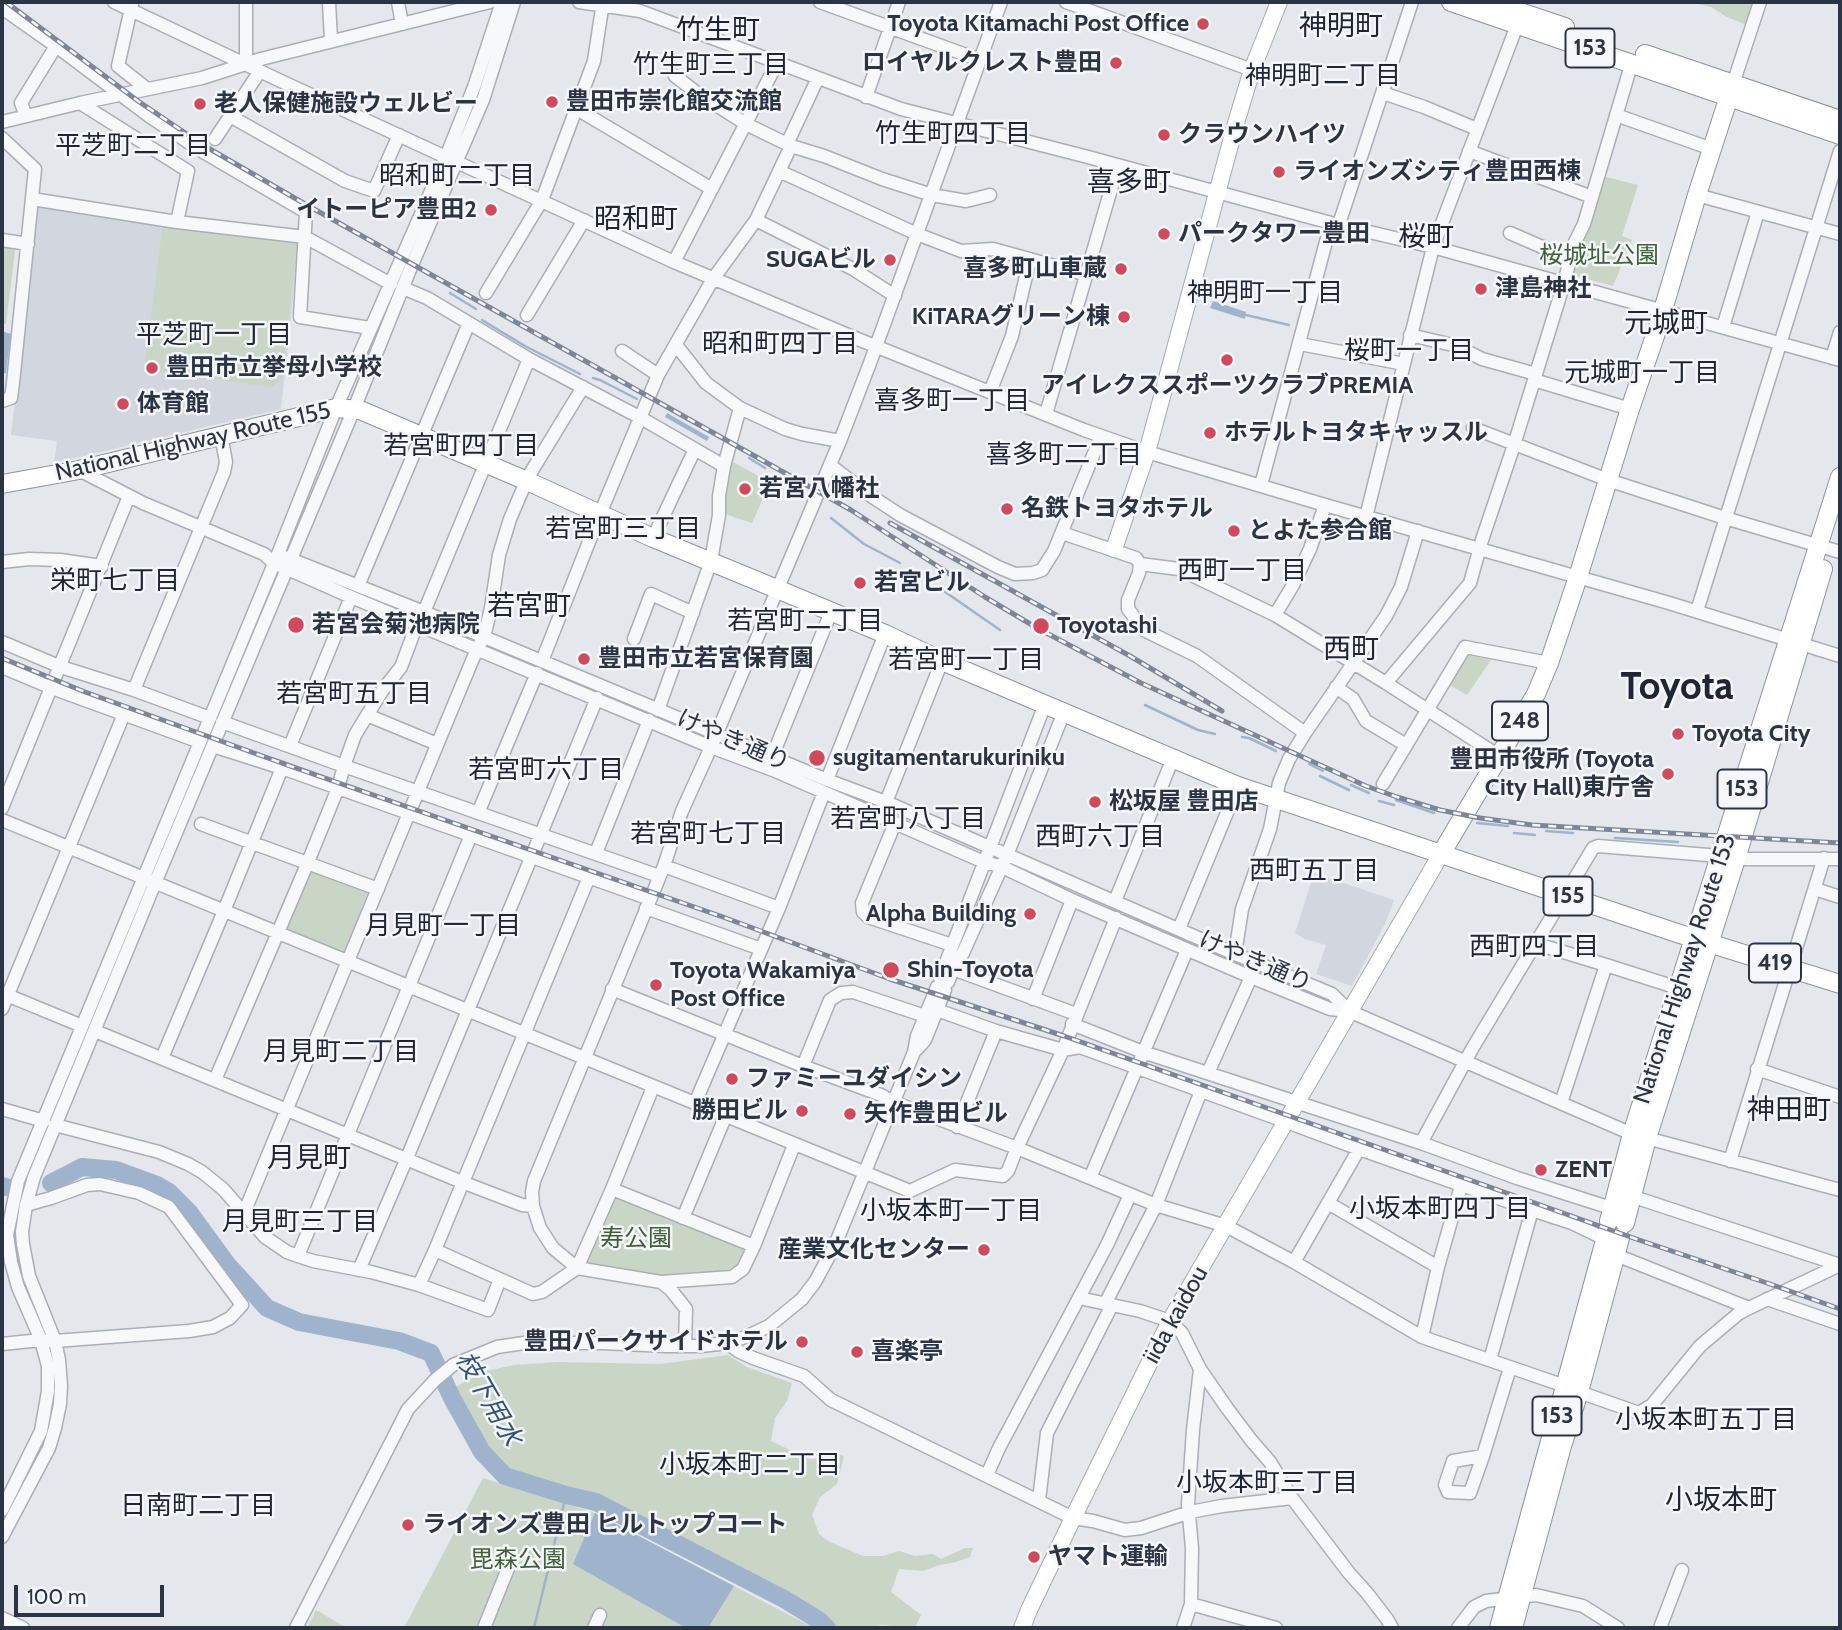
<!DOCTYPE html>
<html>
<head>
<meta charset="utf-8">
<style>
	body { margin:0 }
	#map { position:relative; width:1842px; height:1630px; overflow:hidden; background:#e4e7ec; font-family:Cabin,sans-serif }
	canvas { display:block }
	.frame { position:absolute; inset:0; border:4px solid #2b3445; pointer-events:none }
	.scale { position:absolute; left:14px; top:1585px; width:150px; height:32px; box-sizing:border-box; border:4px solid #2b3445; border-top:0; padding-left:9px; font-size:21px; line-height:24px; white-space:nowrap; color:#2b3445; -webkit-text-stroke:5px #f4f6f9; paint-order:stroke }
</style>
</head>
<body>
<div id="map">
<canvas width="1842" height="1630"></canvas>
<div class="frame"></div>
<div class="scale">100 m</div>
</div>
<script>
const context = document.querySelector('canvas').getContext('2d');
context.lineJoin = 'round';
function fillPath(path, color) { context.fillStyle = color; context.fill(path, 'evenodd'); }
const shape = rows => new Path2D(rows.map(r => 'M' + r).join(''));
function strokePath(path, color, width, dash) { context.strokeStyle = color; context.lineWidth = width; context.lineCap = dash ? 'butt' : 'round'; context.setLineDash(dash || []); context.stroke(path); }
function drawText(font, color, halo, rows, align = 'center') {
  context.font = font + ' Cabin,"Noto Sans JP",sans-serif'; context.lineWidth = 5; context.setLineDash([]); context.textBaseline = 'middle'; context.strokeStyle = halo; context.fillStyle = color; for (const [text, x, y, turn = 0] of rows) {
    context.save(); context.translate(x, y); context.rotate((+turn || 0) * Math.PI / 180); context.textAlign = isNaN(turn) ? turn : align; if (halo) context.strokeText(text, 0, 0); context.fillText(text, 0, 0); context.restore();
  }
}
fillPath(shape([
	[41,204,296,240,299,243,281,409,54,463,57,441,11,435,37,208],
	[1314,873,1394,900,1385,924,1352,986,1316,974,1326,945,1305,939,1295,933]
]), '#d2d6de');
fillPath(shape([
	[1689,2,1753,2,1749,26,1727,17,1711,7],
	[1602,176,1638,185,1622,236,1632,240,1613,286,1569,274],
	[163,225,294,241,297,245,282,378,272,387,144,370],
	[2,246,11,247,15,251,6,324,2,323],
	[731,461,766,480,761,503,752,523,725,514,724,499],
	[1469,655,1491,660,1467,695,1448,684],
	[309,866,369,889,347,950,342,953,284,930],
	[617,1197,746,1249,745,1252,737,1266,721,1272,656,1275,589,1266,587,1260,612,1203],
	[728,1355,747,1367,792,1383,787,1401,775,1418,771,1441,809,1459,817,1459,829,1450,844,1456,837,1484,820,1497,812,1515,819,1534,830,1542,863,1556,883,1556,899,1551,915,1556,933,1554,941,1559,965,1548,973,1548,970,1557,956,1562,940,1565,922,1571,899,1569,891,1592,921,1615,915,1628,881,1625,867,1628,831,1628,822,1615,618,1505,599,1496,544,1482,508,1471,487,1448,468,1411,456,1394,455,1387,486,1371,514,1365,558,1362,660,1364],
	[483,1478,595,1513,810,1626,810,1628,404,1628],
	[316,1610,347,1628,307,1628]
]), '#c9d6c5');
fillPath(shape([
	[1213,301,1246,312,1245,319,1210,308],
	[2,331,11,334,6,373,2,374],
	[667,413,709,437,707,441,665,417],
	[595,1513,734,1586,708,1628,686,1628,573,1564]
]), '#9fb4cc');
strokePath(shape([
	[450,293,476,309],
	[1246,315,1289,325],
	[482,320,525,346,580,374],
	[593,378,600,380,637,399],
	[749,458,765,468],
	[831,518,864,544,900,563],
	[938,587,1000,630],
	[1145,705,1198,730,1215,734],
	[1242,737,1249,738,1276,751],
	[1309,764,1323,771],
	[1320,776,1349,790],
	[1351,785,1369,793],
	[1396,800,1434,813],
	[1379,801,1394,805],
	[1477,823,1508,826],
	[1546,831,1573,833],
	[1514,833,1535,835],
	[1615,838,1678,842],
	[534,1628,566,1495]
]), '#9fb4cc', 2.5);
strokePath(shape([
	[51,1183,82,1167,116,1170,157,1185,169,1192,189,1212,227,1264,267,1308,299,1322,399,1341,431,1353,452,1398,482,1452,505,1476,566,1495,596,1502,784,1599,820,1621,827,1628],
	[2,1186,6,1187]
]), '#9fb4cc', 18);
const minor = shape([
	[114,2,285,83,674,262,860,340,1084,430,1147,452,1325,505,1669,603,1840,656],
	[329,2,331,40],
	[398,2,402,24],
	[579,2,640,11,901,109,1088,157,1331,223,1433,247,1840,360],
	[820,2,980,60],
	[1066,2,1252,70],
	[132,4,118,66,147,89],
	[2,8,56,46,21,103,26,116],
	[56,46,149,116,200,150,306,212,300,317,370,328],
	[246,64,246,2],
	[675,76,697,93,746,124,787,144],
	[1733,84,1760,2],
	[1383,93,1424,107,1477,129],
	[866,97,899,2],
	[80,103,188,171,177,222],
	[577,109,712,189],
	[1616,115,1712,149],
	[230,116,345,181,374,191,399,135],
	[2,122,80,103,202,78,261,59,490,2],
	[2,138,35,169,13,383,11,398,2,401],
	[215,139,260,71],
	[791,146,824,156,882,179,932,195,966,201,990,195],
	[1469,151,1592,197],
	[779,171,917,234,961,251,993,249,1087,275],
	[1697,195,1840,234],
	[32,199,177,222,305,237,391,284],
	[756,220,853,269,895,296],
	[1339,224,1412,2],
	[1510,233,1570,259],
	[2,240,28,244],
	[674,262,777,63],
	[403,288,427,298,529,359,641,418,724,466],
	[486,293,542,200,594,61,603,2],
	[527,315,584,220],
	[1723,327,1758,212],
	[1410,335,1457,346,1482,359,1536,374],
	[1300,344,1404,364],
	[622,351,658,375],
	[1832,358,1840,332],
	[1534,380,1630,409],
	[990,392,1012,336,1030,259],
	[740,408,785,429,802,434,840,441],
	[1046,414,1118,165],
	[1473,428,1608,480,1725,518,1840,552],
	[830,465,865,492,900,515,998,567,1015,574,1033,573,1042,570,1054,551,1101,436],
	[79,470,143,503,264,554,274,563,351,597,711,747,773,770,984,862,1000,866,1072,900,1251,977,1330,1009,1349,1011,1632,1134,1840,1190],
	[1261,485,1331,223],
	[1366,517,1433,247,1519,20],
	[1062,533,1136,558,1140,564,1179,569,1275,615,1386,683,1499,756],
	[653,538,695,449],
	[285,557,424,612,827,780,886,802,1235,954,1332,994,1349,1011],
	[2,562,29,559,60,560,102,566],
	[1140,564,1139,573,1128,600,1128,609,1144,630,1197,656,1305,733],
	[358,586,469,323],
	[1697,611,1840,151],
	[424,612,529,359],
	[1275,615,1293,585,1310,549,1325,505],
	[634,639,651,594,693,613],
	[2,642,61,667,134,690,210,718],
	[542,661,600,514,658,375,713,279,756,220,791,146,787,144,818,78],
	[2,667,52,688,200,742],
	[1386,683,1470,583,1482,540,1514,445,1564,283,1574,244,1584,224,1632,62],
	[1336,687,1353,699,1366,721,1406,745],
	[134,690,224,472,226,462,221,435],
	[658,710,711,561,719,515,719,496,724,466,740,408,706,383,676,345],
	[367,715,437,744],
	[222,722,344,766,659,876],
	[213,746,282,768,650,899],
	[290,746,351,597],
	[772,757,831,612],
	[827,780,885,634],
	[1383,784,1465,647,1549,663],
	[886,802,942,661],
	[2,808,129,496],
	[478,813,537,673],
	[2,820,910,1191,955,1170,1003,1176,1008,1171,1017,1148,1063,1050,1116,918],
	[895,823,862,903,863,912,868,917,952,945],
	[201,824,378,889],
	[596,853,649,720],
	[1736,859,1840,859],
	[664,866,779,908],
	[1815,889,1840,897],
	[1115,901,1173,758],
	[646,908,761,949],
	[1179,929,1238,786],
	[1537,944,1606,965,1561,1103],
	[1235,954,1242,909,1270,829,1279,783,1289,759,1305,733,1386,616,1401,587,1418,531],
	[1606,965,1678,988],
	[953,969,1076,1014],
	[940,978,1045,704],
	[948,982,953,969,963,953,1007,855,1064,712],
	[612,989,803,1066,881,1095,893,1102,1017,1148,1156,1205,1226,1226,1294,1262,1422,1337,1565,1386],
	[2,993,82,1026],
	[1033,999,1072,900],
	[2,1009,124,714],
	[937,1010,996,1031,1063,1050,1080,1047,1287,1122,1359,1149,1532,1210,1572,1223,1605,1239],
	[1072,1024,1143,1052,1421,1143],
	[95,1031,462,1182,522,1205,533,1206],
	[917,1049,925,1040,945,990],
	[162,1058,224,911,282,768],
	[803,1066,830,1000,841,993,853,992,925,1016],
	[1757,1069,1840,1097],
	[1208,1073,1251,977],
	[215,1080,308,862,338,788,344,766,355,735,382,691,401,667,417,624],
	[695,1103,779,908,824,792],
	[2,1109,44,1121],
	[55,1125,159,1152,188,1164,202,1172,223,1189,265,1237,287,1252,298,1256,313,1261,371,1272,419,1285,488,1310,500,1279],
	[957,1127,996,1031],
	[1730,1161,1824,858],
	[1090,1178,1187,950],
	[612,1189,754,1246],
	[1631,1196,1840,1265],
	[1328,1203,1438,1267],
	[1614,1209,1517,1178,1421,1143,1472,1049,1593,848,1598,846,1720,856],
	[244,1213,447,721,477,649,484,637,491,608,499,555,510,519,528,477,583,387],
	[683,1218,726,1115],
	[435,1250,533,1294,542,1292,577,1268,612,1189,653,1087],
	[1616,1255,1749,1308],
	[298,1256,471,835],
	[1294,1262,1359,1149],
	[359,1270,407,1158,597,698],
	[661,1282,732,1277,743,1269,754,1246,794,1145],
	[419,1285,435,1250,589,877],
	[1079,1298,1140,1311,1170,1321,1182,1333,1200,1369,1227,1408,1251,1440,1270,1462,1292,1498,1349,1573,1367,1593,1387,1619,1392,1628],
	[1767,1299,1840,1324],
	[1105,1304,1156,1205,1201,1091],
	[1422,1337,1438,1267,1461,1186],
	[727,1343,738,1351,753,1358,804,1376,831,1400,1073,1518,1093,1521,1125,1530,1141,1528,1190,1512,1222,1506,1292,1498],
	[2,1344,31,1341,55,1341,189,1331,213,1327,230,1318,242,1305,169,1207,139,1193,100,1184,87,1185,51,1198,26,1205],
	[685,1346,686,1309,671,1290,661,1282,577,1268,553,1248,540,1228,533,1206,532,1192,534,1181,664,866,682,811,711,747,840,441,870,363,1001,2],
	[1490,1360,1532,1210],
	[1579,1392,1639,1413,1652,1405,1700,1346,1738,1314,1749,1308,1840,1265],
	[1483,1456,1453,1461,1445,1485,1448,1492,1470,1493,1483,1456,1510,1368],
	[987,1475,999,1448,1107,1245,1130,1195],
	[1039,1500,1047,1433,1112,1305],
	[2,1510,41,1431,48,1391,48,1366,41,1340,18,1287,11,1262,7,1235,18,1181,278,554,336,408,446,157,474,87,502,2],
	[2,1537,49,1448,55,1428,60,1404,61,1386,59,1360,55,1341,29,1276,23,1244,22,1232,26,1205,34,1177,155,883,354,409,409,272,483,100,514,2],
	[1191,1604,1276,1628],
	[2,1618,23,1628],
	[296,1628,408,1409,435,1380,453,1365,497,1347,524,1343,603,1343,666,1346,701,1346,727,1343,748,1336,769,1326,802,1299,815,1282,835,1245,914,1052,917,1036,937,987],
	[484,1628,509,1566],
	[594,1628,600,1615],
	[1183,1628,1191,1604,1192,1548,1188,1504,1193,1430,1200,1369],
	[1458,1628,1474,1607,1486,1601,1536,1595,1583,1606,1618,1628],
	[1660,1628,1682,1570]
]);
const major = shape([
	[1114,549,1147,452,1236,123,1252,70,1279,2],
	[1022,1628,1029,1610,1073,1518,1170,1321,1441,854]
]);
const highway = shape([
	[1451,2,1840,135],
	[1490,2,1565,27],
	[1645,54,1840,120],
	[2,484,79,470,336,408,360,410,527,481,653,538,777,589,885,634,942,661,1238,786,1680,934,1840,984],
	[1441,854,1536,694,1549,663,1578,577,1630,409,1658,327,1697,195,1733,84],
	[1609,1221,1632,1134,1840,477],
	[1625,1223,1647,1138,1736,859,1823,569],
	[1499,1628,1607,1233],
	[1513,1628,1562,1446,1579,1392,1620,1238]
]);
strokePath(minor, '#a9aeb7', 15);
strokePath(major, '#a3abb8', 18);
strokePath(highway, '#8b94a3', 20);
strokePath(minor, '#f7f8fa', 12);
strokePath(major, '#fff', 16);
strokePath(highway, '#fff', 18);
const rail = shape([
	[6,2,138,101,203,145,305,204,851,510,985,597,1037,628,1141,683,1366,786,1397,797,1440,810,1480,818,1532,825,1840,843],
	[890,523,1130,656,1222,711],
	[2,658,85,692,290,766,723,917,890,979,1064,1036,1639,1240,1770,1284,1840,1309]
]);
strokePath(rail, '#7d8696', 5);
strokePath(rail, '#f4f6f9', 2.5, [8]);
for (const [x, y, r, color] of [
	[1203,24,7,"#d1495b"],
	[1116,63,7,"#d1495b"],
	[552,102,7,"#d1495b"],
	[200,104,7,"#d1495b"],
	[1164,135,7,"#d1495b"],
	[1279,172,7,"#d1495b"],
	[491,210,7,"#d1495b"],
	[1164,234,7,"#d1495b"],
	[890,260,7,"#d1495b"],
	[1121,269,7,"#d1495b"],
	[1481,289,7,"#d1495b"],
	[1124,317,7,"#d1495b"],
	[1227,360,7,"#d1495b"],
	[152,368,7,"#d1495b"],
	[123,404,7,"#d1495b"],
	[1210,433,7,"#d1495b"],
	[745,489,7,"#d1495b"],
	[1007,509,7,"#d1495b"],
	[1234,531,7,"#d1495b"],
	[860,583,7,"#d1495b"],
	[296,625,9,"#d1495b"],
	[1041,626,9,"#d1495b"],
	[584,659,7,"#d1495b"],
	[1678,734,7,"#d1495b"],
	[817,758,9,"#d1495b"],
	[1668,774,7,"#d1495b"],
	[1095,802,7,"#d1495b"],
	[1030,914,7,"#d1495b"],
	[891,970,9,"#d1495b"],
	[656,985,7,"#d1495b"],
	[732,1079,7,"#d1495b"],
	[802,1111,7,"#d1495b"],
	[850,1114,7,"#d1495b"],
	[1541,1170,7,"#d1495b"],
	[984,1250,7,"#d1495b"],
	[802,1342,7,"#d1495b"],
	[857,1352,7,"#d1495b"],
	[408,1525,7,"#d1495b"],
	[1034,1557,7,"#d1495b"]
]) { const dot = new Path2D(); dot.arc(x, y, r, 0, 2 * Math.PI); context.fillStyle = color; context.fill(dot); strokePath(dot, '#f4f6f9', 2.5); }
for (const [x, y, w] of [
	[1590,48,49],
	[1520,721,56],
	[1742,789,49],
	[1568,896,49],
	[1775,963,52],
	[1557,1416,49]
]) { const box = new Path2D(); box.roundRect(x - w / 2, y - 19.5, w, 39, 5); context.fillStyle = '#f4f6f9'; context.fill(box); strokePath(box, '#2b3445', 2); }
drawText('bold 23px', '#2b3445', null, [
	["153",1590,48],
	["248",1520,721],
	["153",1742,789],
	["155",1568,896],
	["419",1775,963],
	["153",1557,1416]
]);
drawText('bold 24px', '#2b3445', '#f4f6f9', [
	["Toyota Kitamachi Post Office",1189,24,"right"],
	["ロイヤルクレスト豊田",1102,63,"right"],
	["豊田市崇化館交流館",566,102],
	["老人保健施設ウェルビー",214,104],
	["クラウンハイツ",1178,135],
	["ライオンズシティ豊田西棟",1293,172],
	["イトーピア豊田2",477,210,"right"],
	["パークタワー豊田",1178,234],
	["SUGAビル",876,260,"right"],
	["喜多町山車蔵",1107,269,"right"],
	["津島神社",1495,289],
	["KiTARAグリーン棟",1110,317,"right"],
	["豊田市立挙母小学校",166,368],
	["アイレクススポーツクラブPREMIA",1227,386,"center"],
	["体育館",137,404],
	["ホテルトヨタキャッスル",1224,433],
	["若宮八幡社",759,489],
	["名鉄トヨタホテル",1021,509],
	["とよた参合館",1248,531],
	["若宮ビル",874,583],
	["若宮会菊池病院",312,625],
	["Toyotashi",1057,626],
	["豊田市立若宮保育園",598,659],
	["Toyota City",1692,734],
	["sugitamentarukuriniku",833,758],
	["豊田市役所 (Toyota",1654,760,"right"],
	["City Hall)東庁舎",1654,788,"right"],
	["松坂屋 豊田店",1109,802],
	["Alpha Building",1016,914,"right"],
	["Shin-Toyota",907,970],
	["Toyota Wakamiya",670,971],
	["Post Office",670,999],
	["ファミーユダイシン",746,1079],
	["勝田ビル",788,1111,"right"],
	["矢作豊田ビル",864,1114],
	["ZENT",1555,1170],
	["産業文化センター",970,1250,"right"],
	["豊田パークサイドホテル",788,1342,"right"],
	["喜楽亭",871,1352],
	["ライオンズ豊田 ヒルトップコート",422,1525],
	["ヤマト運輸",1048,1557]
], 'left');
drawText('24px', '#3f6138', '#f4f6f9', [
	["桜城址公園",1599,256],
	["寿公園",636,1239],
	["毘森公園",518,1560]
]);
drawText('24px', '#2b3445', '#f4f6f9', [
	["National Highway Route 155",193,442,-13],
	["けやき通り",733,741,23],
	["けやき通り",1255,962,23],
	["National Highway Route 153",1685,969,-72],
	["iida kaidou",1176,1315,-61]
]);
drawText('26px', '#1d2536', '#f4f6f9', [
	["竹生町三丁目",711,65],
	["神明町二丁目",1323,76],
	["竹生町四丁目",953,134],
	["平芝町二丁目",133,146],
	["昭和町二丁目",457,176],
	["神明町一丁目",1265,293],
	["平芝町一丁目",214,335],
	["昭和町四丁目",780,344],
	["桜町一丁目",1409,351],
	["元城町一丁目",1642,373],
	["喜多町一丁目",952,401],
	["若宮町四丁目",461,446],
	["喜多町二丁目",1064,455],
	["若宮町三丁目",623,529],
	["西町一丁目",1242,571],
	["栄町七丁目",115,581],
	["若宮町二丁目",805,621],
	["若宮町一丁目",966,660],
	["若宮町五丁目",354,694],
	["若宮町六丁目",546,770],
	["若宮町八丁目",908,819],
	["若宮町七丁目",708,834],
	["西町六丁目",1100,837],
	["西町五丁目",1314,871],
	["月見町一丁目",443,926],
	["西町四丁目",1534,947],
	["月見町二丁目",341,1052],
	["小坂本町四丁目",1440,1209],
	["小坂本町一丁目",951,1211],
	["月見町三丁目",300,1222],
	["小坂本町五丁目",1706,1420],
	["小坂本町二丁目",750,1465],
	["小坂本町三丁目",1267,1483],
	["日南町二丁目",198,1506]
]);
drawText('italic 26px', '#34527a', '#f4f6f9', [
	["枝下用水",488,1399,60]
]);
drawText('28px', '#1d2536', '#f4f6f9', [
	["神明町",1341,27],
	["竹生町",718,31],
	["喜多町",1129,183],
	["昭和町",636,220],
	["桜町",1426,238],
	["元城町",1666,324],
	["若宮町",529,607],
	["西町",1351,650],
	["神田町",1789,1111],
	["月見町",309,1159],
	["小坂本町",1721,1501]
]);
drawText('bold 38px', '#1d2536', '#f4f6f9', [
	["Toyota",1677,688]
]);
</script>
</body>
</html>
